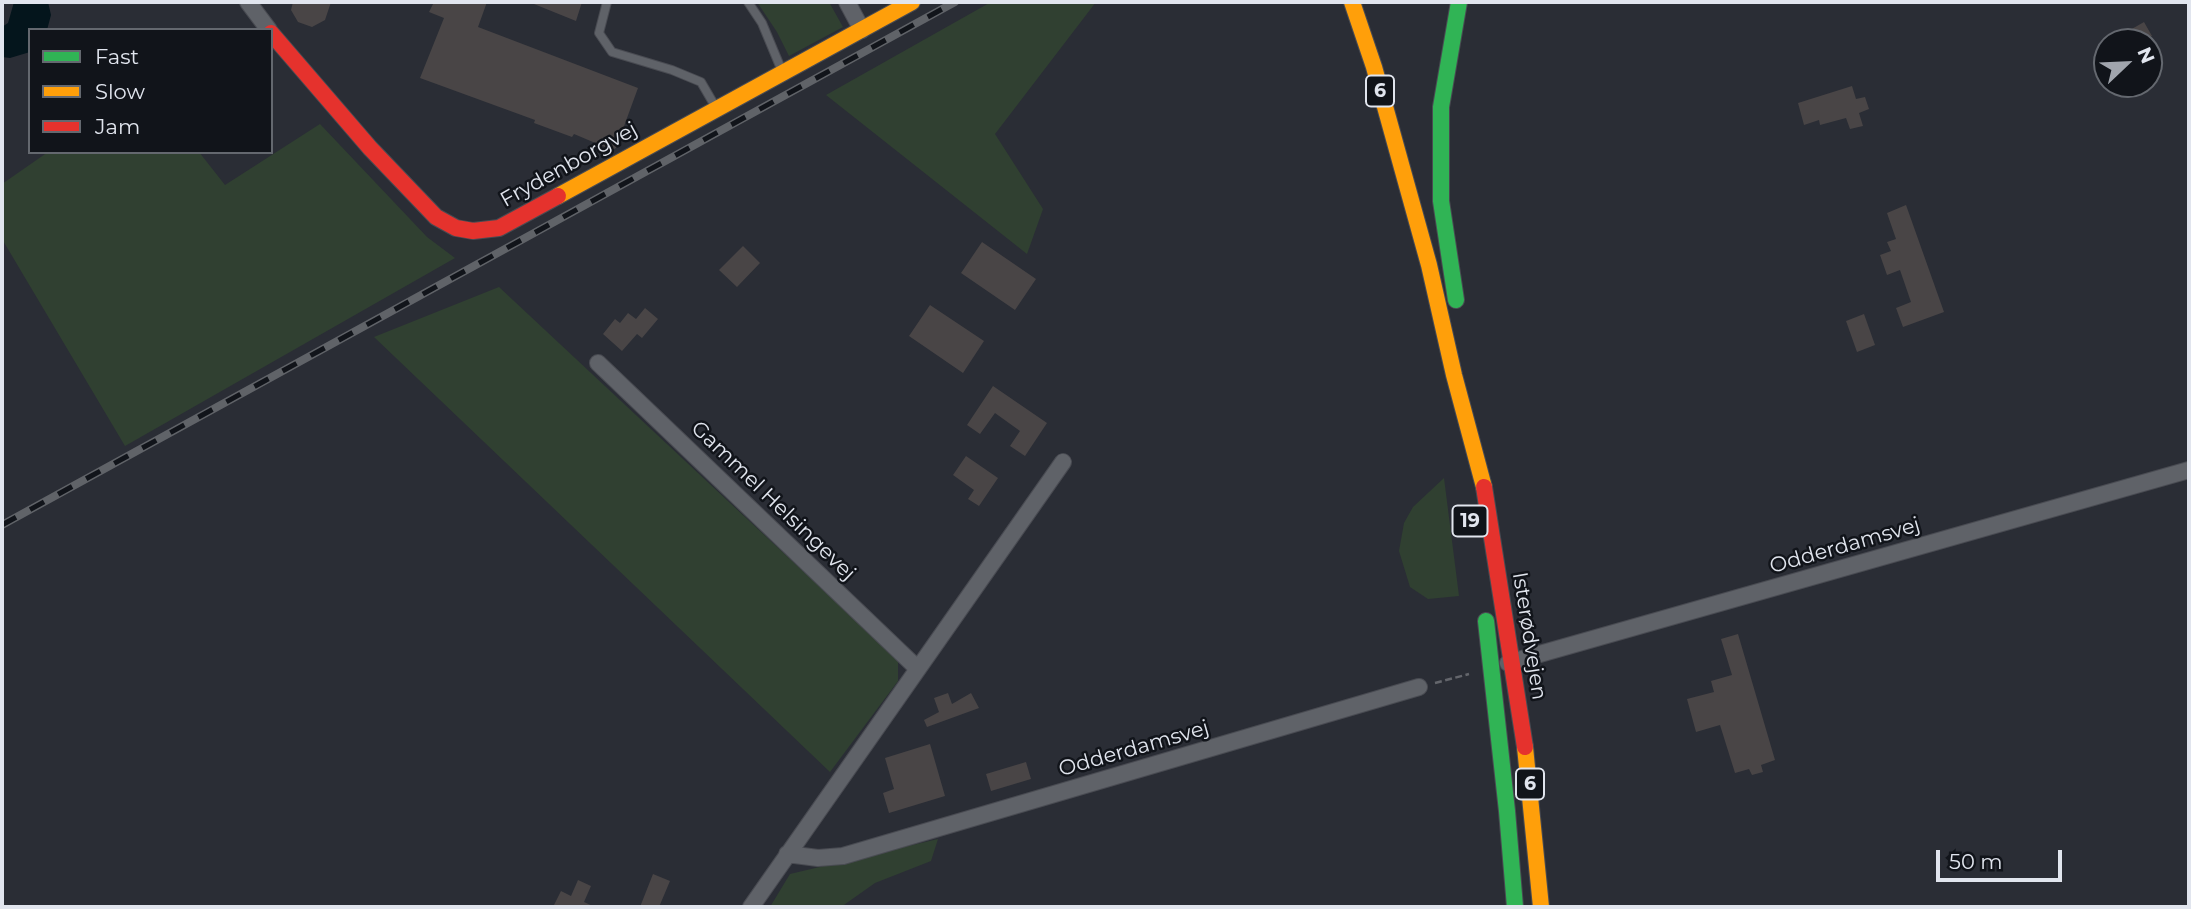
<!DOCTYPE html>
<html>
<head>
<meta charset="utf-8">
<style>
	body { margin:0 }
	#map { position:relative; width:2191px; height:909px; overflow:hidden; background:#2a2d35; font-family:Montserrat,sans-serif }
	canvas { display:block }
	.frame { position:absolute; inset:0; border:4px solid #e1e5ee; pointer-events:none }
	.legend { position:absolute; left:28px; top:28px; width:245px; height:126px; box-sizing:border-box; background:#11141a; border:2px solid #64686f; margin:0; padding:9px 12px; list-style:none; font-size:21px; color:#e1e5ee }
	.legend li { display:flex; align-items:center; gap:14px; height:35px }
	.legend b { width:35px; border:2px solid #64686f }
	.north { position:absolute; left:2093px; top:28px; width:70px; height:70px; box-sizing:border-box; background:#11141a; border:2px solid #64686f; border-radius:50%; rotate:67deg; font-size:19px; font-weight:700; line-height:28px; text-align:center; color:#e1e5ee }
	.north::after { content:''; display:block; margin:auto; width:24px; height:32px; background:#a1a5ad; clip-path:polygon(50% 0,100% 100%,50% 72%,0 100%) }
	.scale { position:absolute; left:1936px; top:850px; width:126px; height:32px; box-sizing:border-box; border:4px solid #e1e5ee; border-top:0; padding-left:9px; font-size:21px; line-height:24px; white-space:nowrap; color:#e1e5ee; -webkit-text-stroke:5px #11141a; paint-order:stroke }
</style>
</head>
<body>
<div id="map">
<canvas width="2191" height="909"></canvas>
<div class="frame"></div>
<ul class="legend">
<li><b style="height:9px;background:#30b455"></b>Fast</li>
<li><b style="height:9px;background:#ff9f0a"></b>Slow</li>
<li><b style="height:9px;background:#e5322d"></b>Jam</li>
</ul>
<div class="north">N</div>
<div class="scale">50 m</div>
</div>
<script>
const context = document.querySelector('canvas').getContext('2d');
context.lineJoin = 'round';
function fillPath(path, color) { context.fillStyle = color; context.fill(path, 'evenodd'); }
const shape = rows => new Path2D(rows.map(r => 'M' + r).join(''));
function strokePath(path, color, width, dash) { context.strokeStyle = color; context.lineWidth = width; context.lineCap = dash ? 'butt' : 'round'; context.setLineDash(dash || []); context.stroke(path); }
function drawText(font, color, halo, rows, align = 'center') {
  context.font = font + ' Montserrat,sans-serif'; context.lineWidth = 5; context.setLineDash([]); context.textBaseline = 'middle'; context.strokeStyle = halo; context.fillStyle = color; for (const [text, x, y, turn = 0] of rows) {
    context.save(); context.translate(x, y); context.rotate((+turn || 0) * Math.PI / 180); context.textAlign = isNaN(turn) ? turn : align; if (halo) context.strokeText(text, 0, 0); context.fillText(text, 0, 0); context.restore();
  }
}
fillPath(shape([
	[757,2,829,2,843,27,789,56,777,32],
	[991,2,1096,2,995,134,1043,209,1027,254,826,95],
	[320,124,427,237,455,258,125,446,2,239,2,184,48,152,199,152,225,185],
	[499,287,898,660,898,681,830,772,374,337],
	[1444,478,1459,596,1428,599,1410,587,1399,551,1404,523,1413,507],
	[938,839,931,861,875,883,841,907,770,907,790,874]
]), '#304031');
fillPath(shape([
	[14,2,48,2,51,15,47,30,30,30,30,52,10,58,2,57,2,27,8,23]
]), '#04151c');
fillPath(shape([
	[293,2,331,2,325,20,312,27,298,22,291,10],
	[434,2,487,2,478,27,638,88,616,148,612,150,574,134,572,137,534,123,535,120,420,78,444,18,429,12],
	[529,2,582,2,576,21],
	[2144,22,2152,36,2142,42,2109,42],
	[1852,86,1856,99,1865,97,1869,109,1859,113,1863,126,1850,129,1846,118,1820,125,1819,120,1804,125,1798,103],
	[1906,205,1944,312,1903,327,1896,308,1911,302,1900,270,1887,275,1880,255,1891,251,1887,242,1896,239,1887,213],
	[982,242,1036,279,1015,310,961,273],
	[743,246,760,263,737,287,719,270],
	[930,305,984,341,963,373,909,336],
	[645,308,658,319,642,338,637,334,622,351,603,334,615,319,620,323,628,313,636,319],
	[1864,314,1875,345,1857,352,1846,321],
	[993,386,1047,423,1025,456,1010,446,1020,431,995,413,980,434,967,425],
	[966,456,998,478,979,506,968,499,974,490,953,475],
	[1738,634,1775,760,1761,765,1763,772,1752,775,1749,769,1735,773,1720,725,1696,732,1687,699,1714,692,1711,681,1732,675,1721,639],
	[948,693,952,704,971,693,979,708,927,727,924,720,939,712,934,698],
	[930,744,945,796,889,813,883,793,894,789,885,758],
	[1026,762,1031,779,991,791,986,774],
	[653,874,670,881,659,907,640,907],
	[578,880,591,886,584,902,595,907,553,907,561,891,571,896]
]), '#494546');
const lane = shape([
	[607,2,599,33,612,52,672,70,701,82,715,106],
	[748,2,762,23,782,71]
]);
const street = shape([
	[248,2,269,30],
	[847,2,862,30],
	[598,363,918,669],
	[1508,663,2189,470],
	[787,854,818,858,843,856,1419,687],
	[751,907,1063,462]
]);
const fast = shape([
	[1456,300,1441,201,1441,107,1459,2],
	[1486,621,1507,811,1515,907]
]);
const slow = shape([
	[1352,2,1374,67,1429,265,1454,375,1484,487],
	[558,196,912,2],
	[1525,747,1541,907]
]);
const jam = shape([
	[271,33,370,148,436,217,456,228,473,231,499,228,558,196],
	[1484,487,1525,747]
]);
strokePath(lane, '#494b52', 10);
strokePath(street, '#494b52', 18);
strokePath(fast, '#494b52', 18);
strokePath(slow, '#494b52', 18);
strokePath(jam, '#494b52', 18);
strokePath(shape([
	[1435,683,1469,674]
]), '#64666c', 2.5, [7, 3.5]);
strokePath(lane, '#5f6268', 8);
strokePath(street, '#5f6268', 16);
strokePath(fast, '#30b455', 16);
strokePath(slow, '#ff9f0a', 16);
strokePath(jam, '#e5322d', 16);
const rail = shape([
	[2,525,955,2]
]);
strokePath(rail, '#606368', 8);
strokePath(rail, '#11141a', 5, [16]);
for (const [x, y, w] of [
	[1380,91,28],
	[1470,521,35],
	[1530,784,28]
]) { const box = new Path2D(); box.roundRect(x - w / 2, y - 15.5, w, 31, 5); context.fillStyle = '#11141a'; context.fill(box); strokePath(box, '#e1e5ee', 2); }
drawText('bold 19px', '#e1e5ee', null, [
	["6",1380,91],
	["19",1470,521],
	["6",1530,784]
]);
drawText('21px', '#e1e5ee', '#11141a', [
	["Frydenborgvej",569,165,-29],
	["Gammel Helsingevej",773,501,44],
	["Odderdamsvej",1845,546,-16],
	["Isterødvejen",1529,636,81],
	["Odderdamsvej",1134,749,-16]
]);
</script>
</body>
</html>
